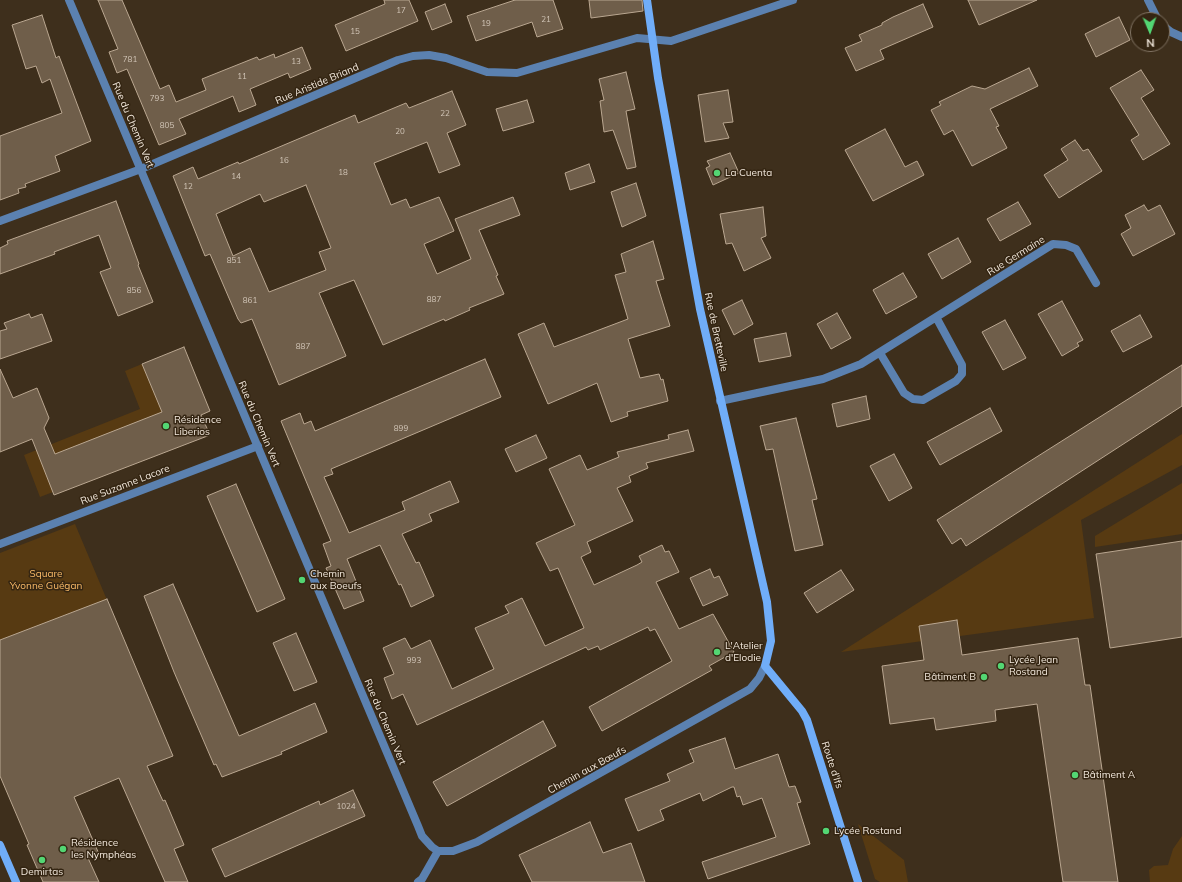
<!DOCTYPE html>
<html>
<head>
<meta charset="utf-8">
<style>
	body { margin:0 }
	#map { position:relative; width:1182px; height:882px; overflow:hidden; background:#3e2f1c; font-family:Mulish,sans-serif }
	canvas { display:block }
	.north { position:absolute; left:1130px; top:12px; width:40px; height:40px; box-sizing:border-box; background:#342512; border:1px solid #807363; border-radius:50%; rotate:178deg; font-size:11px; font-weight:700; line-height:16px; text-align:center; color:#f3e9dd }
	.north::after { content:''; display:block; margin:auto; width:14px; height:18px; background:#53d673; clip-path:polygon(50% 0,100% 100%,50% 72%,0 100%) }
</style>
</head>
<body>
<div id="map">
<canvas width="1182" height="882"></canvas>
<div class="north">N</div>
</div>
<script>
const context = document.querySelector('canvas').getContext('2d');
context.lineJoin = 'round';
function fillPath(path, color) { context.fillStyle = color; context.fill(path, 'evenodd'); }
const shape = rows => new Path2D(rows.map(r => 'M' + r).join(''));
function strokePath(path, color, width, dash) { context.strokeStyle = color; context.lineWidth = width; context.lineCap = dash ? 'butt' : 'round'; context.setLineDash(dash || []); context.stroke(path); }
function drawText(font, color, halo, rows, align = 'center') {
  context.font = font + ' Mulish,sans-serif'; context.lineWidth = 3; context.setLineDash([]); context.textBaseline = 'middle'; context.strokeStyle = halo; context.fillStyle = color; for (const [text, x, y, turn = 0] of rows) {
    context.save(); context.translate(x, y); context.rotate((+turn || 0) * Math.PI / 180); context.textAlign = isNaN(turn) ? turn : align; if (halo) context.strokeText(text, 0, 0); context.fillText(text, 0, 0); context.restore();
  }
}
fillPath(shape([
	[142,364,162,412,53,492,40,497,24,455,140,409,125,371],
	[1182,434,1182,465,1081,520,1094,618,841,652],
	[1182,483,1182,534,1095,547,1095,536],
	[75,524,107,600,0,640,0,553],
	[858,824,904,860,908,882,880,882,875,879],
	[1182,836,1182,882,1150,882,1149,870,1154,866,1168,865,1173,849]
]), '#573a12');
const building = shape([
	[98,0,122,0,160,89,169,85,176,102,206,90,202,79,257,57,259,60,274,54,275,58,302,47,311,69,290,78,288,73,250,89,256,105,239,112,233,96,179,119,186,134,159,145,127,69,117,73,109,52,118,49,98,0],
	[384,0,409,0,418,21,346,51,335,25,385,4,384,0],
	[515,0,553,0,563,29,537,37,532,22,476,41,467,16,515,0],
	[589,0,642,0,643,11,591,18,589,0],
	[968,0,1037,0,979,25,968,0],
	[445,4,452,22,432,30,425,12,445,4],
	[923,4,933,27,880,50,884,59,856,71,845,48,862,41,859,35,882,25,882,23,893,17,923,4],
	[42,15,56,58,59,56,91,141,55,156,60,171,25,184,26,187,18,189,19,193,0,200,0,136,62,113,50,79,42,83,36,66,26,69,12,25,42,15],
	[1119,17,1130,40,1096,57,1085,34,1119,17],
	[1029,68,1038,86,990,109,999,126,996,127,1007,148,972,166,953,130,944,135,931,110,941,105,939,102,972,86,985,89,1029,68],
	[1141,70,1154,90,1141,98,1170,144,1143,160,1131,140,1139,135,1110,88,1141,70],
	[626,72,635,109,626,111,636,167,627,169,613,130,604,132,600,101,604,100,599,79,626,72],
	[728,90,733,122,723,123,729,138,705,142,698,95,728,90],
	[452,91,466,125,447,133,460,165,439,173,427,142,374,163,391,205,406,199,410,208,439,197,454,231,424,244,437,274,471,259,455,219,513,197,520,215,479,230,498,275,496,276,504,294,469,308,470,310,445,321,444,319,383,345,354,280,319,293,346,356,279,385,252,319,241,323,238,319,210,254,205,256,173,176,193,167,198,179,238,162,239,164,355,115,358,123,406,103,409,108,452,91],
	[306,185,331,248,319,252,326,270,269,292,250,248,233,256,216,214,260,194,264,202,306,185],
	[527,100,534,122,503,131,496,109,527,100],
	[885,129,905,167,917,161,924,175,873,201,845,150,885,129],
	[1075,140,1083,151,1088,149,1102,171,1059,198,1044,175,1068,160,1061,149,1075,140],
	[730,153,739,173,713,185,706,168,710,166,707,161,730,153],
	[589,164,595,182,570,190,565,173,589,164],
	[636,183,646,216,622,227,611,192,636,183],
	[116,201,139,264,138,265,153,302,118,316,100,272,111,268,99,235,54,252,55,254,0,274,0,248,8,244,7,241,116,201],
	[1018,202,1031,224,1000,241,987,219,1018,202],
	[1144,205,1148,211,1160,205,1175,234,1133,256,1121,234,1131,228,1125,215,1144,205],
	[763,207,766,236,761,238,771,258,744,271,732,243,726,244,720,214,763,207],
	[958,238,971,262,942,279,928,254,958,238],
	[653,241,664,279,656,281,670,326,628,339,640,378,659,374,661,380,663,379,668,401,627,412,628,416,611,422,597,383,548,404,518,334,544,323,554,347,628,319,615,275,626,272,621,254,653,241],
	[903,273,917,297,886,314,873,290,903,273],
	[742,300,753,324,734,335,722,310,742,300],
	[1062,301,1083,340,1077,343,1079,346,1062,356,1038,314,1062,301],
	[837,313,851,338,831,349,817,324,837,313],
	[29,314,31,318,42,314,52,341,0,359,0,331,7,329,4,323,29,314],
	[1140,315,1152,337,1123,352,1111,331,1140,315],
	[1005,320,1026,358,1003,370,982,332,1005,320],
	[786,333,791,356,759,362,754,339,786,333],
	[184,347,210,411,201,415,210,435,54,495,32,439,0,452,0,369,13,398,37,388,49,418,44,428,55,454,162,412,142,364,184,347],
	[485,359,501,397,331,469,333,474,324,477,349,533,405,510,402,502,450,481,459,502,429,514,432,521,402,534,416,563,419,562,434,596,411,607,401,584,399,585,380,545,347,559,364,601,344,609,326,568,331,566,323,544,331,541,281,421,300,413,304,424,311,421,315,431,485,359],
	[1182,365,1182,406,966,546,961,538,952,544,937,520,1182,365],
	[866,396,870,419,837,427,832,404,866,396],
	[990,408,1002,431,940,465,927,442,990,408],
	[796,418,817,499,812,500,823,545,795,551,773,449,766,450,760,426,796,418],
	[688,430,694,451,646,463,648,468,629,476,631,482,617,488,633,521,587,542,591,552,581,557,594,585,637,565,642,562,639,556,662,545,665,552,669,551,679,572,656,582,679,629,713,614,734,652,709,666,712,670,602,731,589,707,672,661,655,629,650,631,648,627,600,650,598,646,588,650,586,647,417,725,403,694,392,699,384,678,394,674,383,648,405,638,411,649,430,640,452,689,494,669,475,628,509,613,505,606,522,598,545,646,584,628,558,568,550,571,536,543,575,525,549,469,580,455,587,470,619,457,617,452,669,439,668,435,688,430],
	[536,435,547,458,516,472,505,449,536,435],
	[894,454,912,488,889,501,870,466,894,454],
	[236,484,285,599,257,612,207,496,236,484],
	[1182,541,1182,637,1110,648,1096,554,1182,541],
	[710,569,714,578,719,576,728,595,703,606,690,578,710,569],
	[841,570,854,590,817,613,804,593,841,570],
	[173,584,239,736,315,703,327,732,281,752,282,754,222,777,216,764,214,765,174,672,144,596,173,584],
	[107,599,173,756,147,766,163,801,165,800,184,845,174,849,188,882,165,882,119,778,74,797,99,854,88,858,99,882,43,882,27,845,29,844,0,776,0,640,107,599],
	[957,620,962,655,1078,638,1085,685,1090,685,1118,882,1063,882,1037,704,995,710,996,721,936,730,934,718,890,724,882,666,924,660,919,626,957,620],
	[296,633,317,682,294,691,273,643,296,633],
	[543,721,556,746,447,806,433,782,543,721],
	[725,738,735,769,778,754,789,787,795,786,801,802,797,803,810,844,708,879,702,862,776,837,762,798,743,805,740,796,737,797,734,787,732,787,703,801,700,793,660,810,664,820,638,831,625,799,670,781,667,774,694,762,689,750,725,738],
	[353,790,365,816,225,877,212,849,319,801,320,805,353,790],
	[590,822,603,853,631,843,645,882,532,882,519,855,590,822]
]);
fillPath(building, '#6f5e4a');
strokePath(building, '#baa791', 1);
strokePath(shape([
	[1148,0,1158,20],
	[1162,25,1171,32,1182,37],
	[0,221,141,169,398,60,413,56,429,55,446,58,487,72,517,73,637,38,671,41,793,0],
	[880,353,904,393,913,399,923,400,956,381,962,374,962,365,936,317],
	[720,401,823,379,861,364,1053,244,1066,245,1076,249,1096,283],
	[0,544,258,446]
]), '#5b81b0', 8);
strokePath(shape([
	[69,0,418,826,422,836,432,847,438,851,453,851,477,842,750,689,759,678,765,666],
	[418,882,422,879,438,851]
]), '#5b81b0', 8);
strokePath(shape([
	[647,0,658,78,700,309,767,602,771,641,765,666,802,711,807,720,858,882],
	[0,845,16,882]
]), '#70adf8', 8);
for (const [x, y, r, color] of [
	[717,173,4,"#53d673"],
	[166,426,4,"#53d673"],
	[302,580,4,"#53d673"],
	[717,652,4,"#53d673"],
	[1001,666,4,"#53d673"],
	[984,677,4,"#53d673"],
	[1075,775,4,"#53d673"],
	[826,831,4,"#53d673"],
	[63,849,4,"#53d673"],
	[42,860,4,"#53d673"]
]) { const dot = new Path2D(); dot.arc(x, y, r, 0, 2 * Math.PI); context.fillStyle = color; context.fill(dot); strokePath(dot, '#342512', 1.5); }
drawText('8px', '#d2c6b8', null, [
	["17",401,11],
	["21",546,20],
	["19",486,24],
	["15",355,32],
	["781",130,60],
	["13",296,62],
	["11",242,77],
	["793",157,99],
	["22",445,114],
	["805",167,126],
	["20",400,132],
	["16",284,161],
	["18",343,173],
	["14",236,177],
	["12",188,187],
	["851",234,261],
	["856",134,291],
	["887",434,300],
	["861",250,301],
	["887",303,347],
	["899",401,429],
	["993",414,661],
	["1024",346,807]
]);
drawText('10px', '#f3e9dd', '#342512', [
	["Rue Aristide Briand",317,84,-23],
	["Rue du Chemin Vert",133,125,67],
	["Rue Germaine",1016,256,-32],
	["Rue de Bretteville",716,332,78],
	["Rue du Chemin Vert",259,424,67],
	["Rue Suzanne Lacore",125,485,-21],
	["Rue du Chemin Vert",385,722,67],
	["Route d'Ifs",832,765,72],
	["Chemin aux Bœufs",587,770,-29]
]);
drawText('10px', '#f3e9dd', '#342512', [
	["La Cuenta",725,173],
	["Résidence",174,420],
	["Liberios",174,432],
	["Chemin",310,574],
	["aux Boeufs",310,586],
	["L'Atelier",725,646],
	["d'Elodie",725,658],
	["Lycée Jean",1009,660],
	["Rostand",1009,672],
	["Bâtiment B",976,677,"right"],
	["Bâtiment A",1083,775],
	["Lycée Rostand",834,831],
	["Résidence",71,843],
	["les Nymphéas",71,855],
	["Demirtas",42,872,"center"]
], 'left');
drawText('10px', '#fdbd69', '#342512', [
	["Square",46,574],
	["Yvonne Guégan",46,586]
]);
</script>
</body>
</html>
